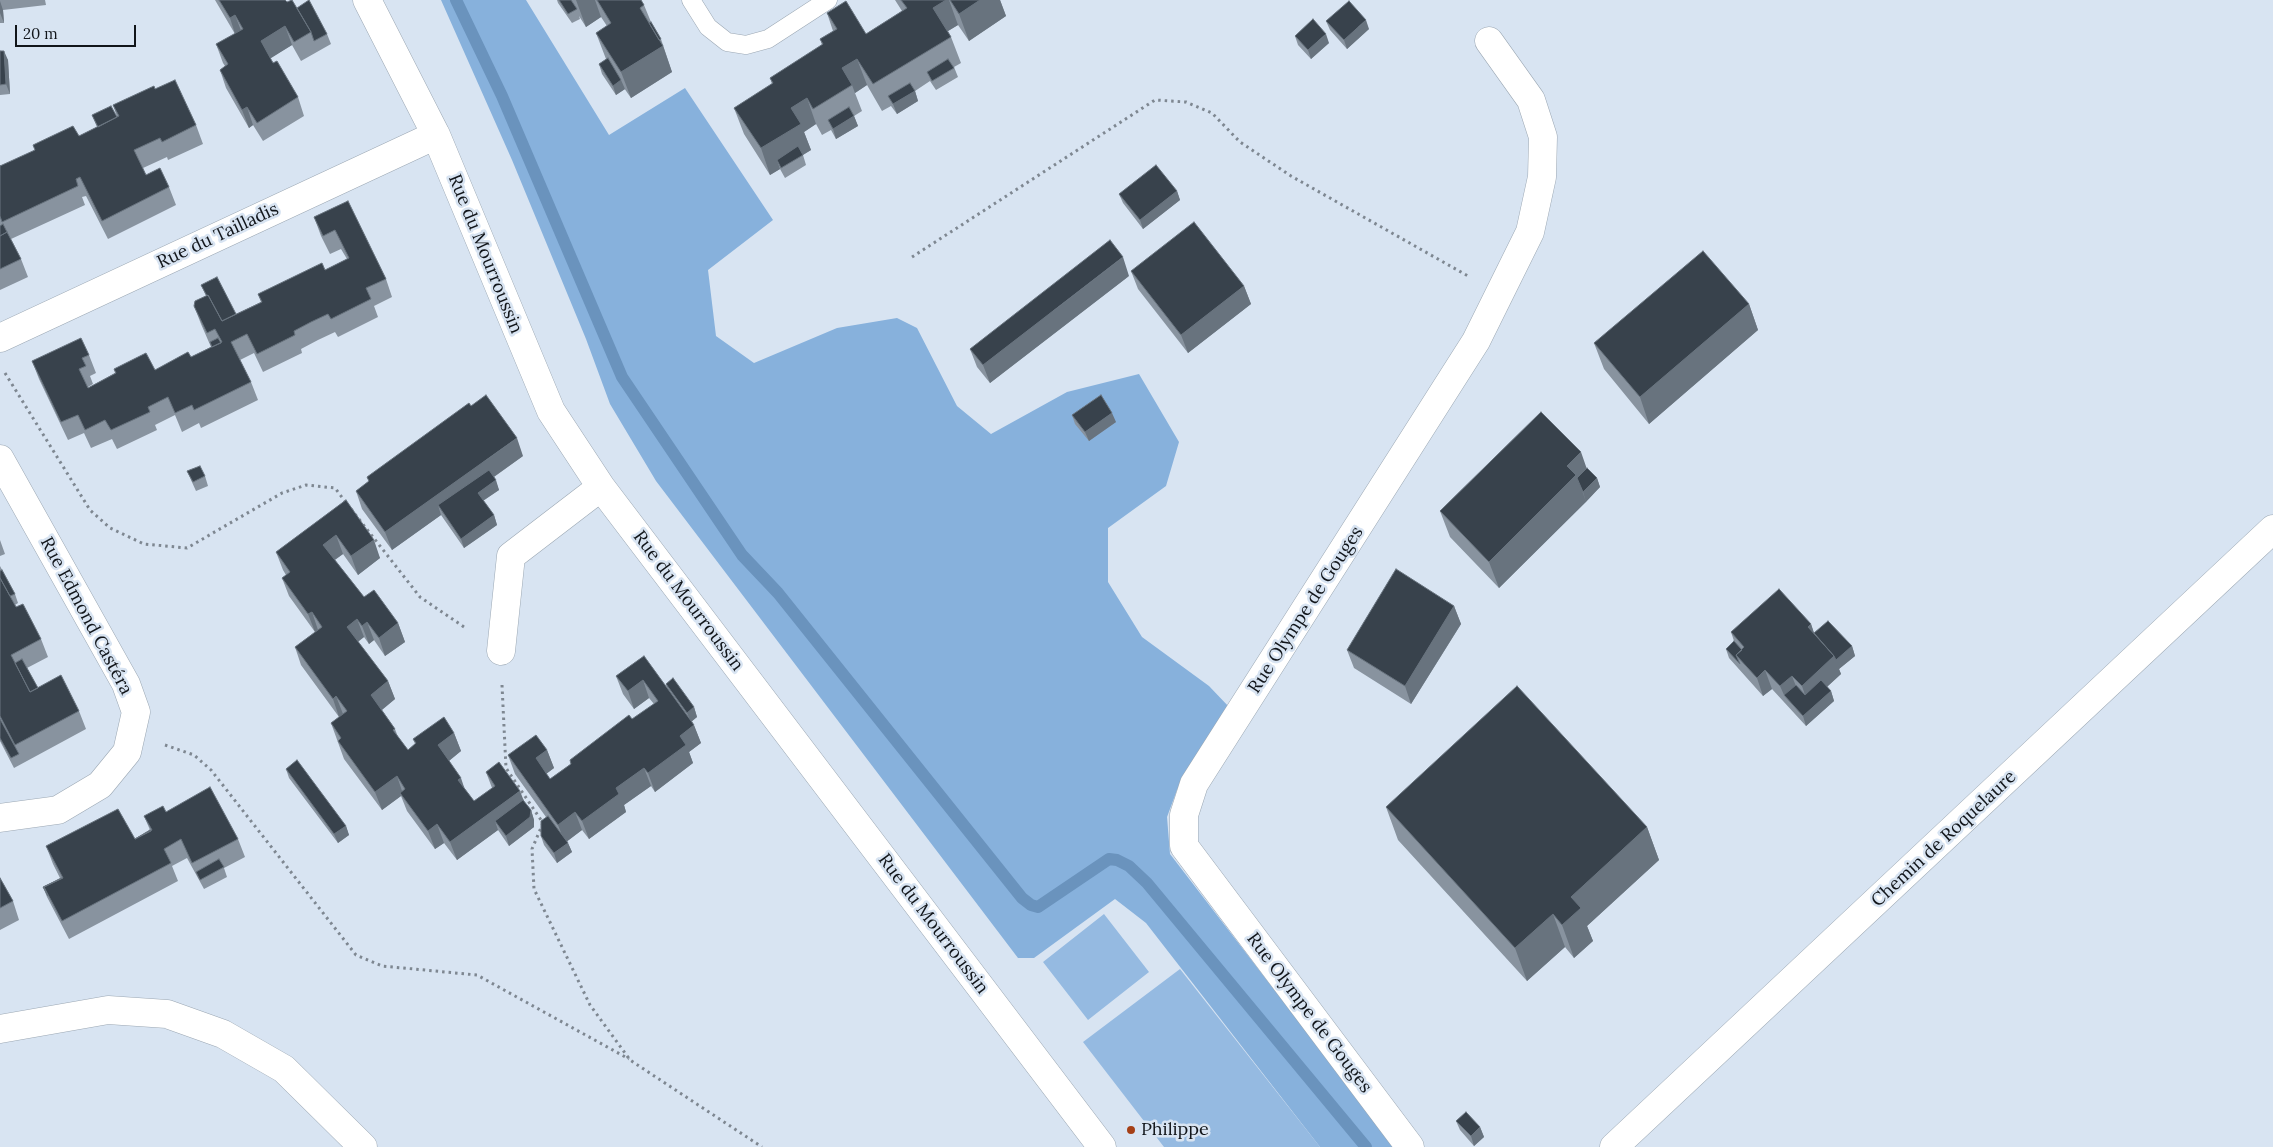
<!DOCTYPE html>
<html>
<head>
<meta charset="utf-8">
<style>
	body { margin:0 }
	#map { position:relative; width:2273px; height:1147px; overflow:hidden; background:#d8e4f2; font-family:Lora,serif }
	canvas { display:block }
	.scale { position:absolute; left:15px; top:25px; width:121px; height:22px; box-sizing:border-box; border:2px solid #11151a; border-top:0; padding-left:6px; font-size:15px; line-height:18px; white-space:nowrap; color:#11151a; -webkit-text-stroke:4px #d8e4f2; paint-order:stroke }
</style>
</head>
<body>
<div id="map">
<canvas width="2273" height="1147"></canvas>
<div class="scale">20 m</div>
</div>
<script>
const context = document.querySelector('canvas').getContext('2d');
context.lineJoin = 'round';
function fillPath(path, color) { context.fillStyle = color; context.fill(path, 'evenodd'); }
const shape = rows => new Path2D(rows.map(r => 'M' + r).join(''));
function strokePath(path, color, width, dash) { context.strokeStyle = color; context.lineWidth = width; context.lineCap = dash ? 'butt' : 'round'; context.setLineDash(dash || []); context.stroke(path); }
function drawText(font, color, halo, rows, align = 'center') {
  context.font = font + ' Lora,serif'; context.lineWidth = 5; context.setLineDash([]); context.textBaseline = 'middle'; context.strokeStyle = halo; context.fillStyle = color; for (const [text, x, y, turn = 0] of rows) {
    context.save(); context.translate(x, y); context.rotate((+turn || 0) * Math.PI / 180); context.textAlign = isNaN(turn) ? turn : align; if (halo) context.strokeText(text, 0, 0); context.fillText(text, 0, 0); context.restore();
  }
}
fillPath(shape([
	[1104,914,1149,972,1088,1020,1043,962],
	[1180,969,1320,1147,1164,1147,1083,1042]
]), '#95bae1');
fillPath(shape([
	[441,0,526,0,609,135,685,88,773,220,708,270,716,336,754,363,837,328,897,318,917,328,957,406,991,434,1067,392,1139,374,1179,442,1166,486,1108,528,1108,582,1142,637,1209,686,1230,708,1214,729,1177,790,1167,817,1170,854,1395,1147,1320,1147,1146,923,1115,899,1034,958,1018,958,656,481,610,404,586,339,512,160]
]), '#87b1dc');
strokePath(shape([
	[456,0,502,96,622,377,742,555,778,593,1022,898,1031,905,1038,907,1109,859,1117,860,1129,866,1147,883,1366,1147]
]), '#6a93bd', 12);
const service = shape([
	[691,0,708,27,727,42,746,45,768,39,828,0]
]);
const minor = shape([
	[367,0,436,135,551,411,601,487,1102,1147],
	[0,338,436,135],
	[0,459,126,684,136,712,127,752,100,785,58,810,0,818],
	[501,651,511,556,601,487],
	[0,1029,108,1010,167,1014,223,1034,284,1069,363,1147],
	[1410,1147,1184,846,1184,815,1194,784,1476,341,1530,232,1542,177,1543,137,1531,100,1489,41]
]);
const tertiary = shape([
	[1614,1147,2273,529]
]);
strokePath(service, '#9ba7b3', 19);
strokePath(minor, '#9ba7b3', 29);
strokePath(tertiary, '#9ba7b3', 29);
strokePath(shape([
	[912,257,1155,100,1186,102,1212,113,1240,142,1291,176,1468,276],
	[5,373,90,510,110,528,144,544,187,548,282,493,306,485,335,488,347,504],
	[351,509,420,597,467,629],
	[502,685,506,768,543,823,532,849,534,889,590,1005,630,1060,762,1147],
	[165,745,194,755,211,770,356,955,382,966,477,975,629,1059]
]), '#7e8791', 3, [2.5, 4]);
strokePath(service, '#fff', 18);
strokePath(minor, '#fff', 28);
strokePath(tertiary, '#fff', 28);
fillPath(shape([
	[0,0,45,0,46,5,3,10,4,23,0,23],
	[215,0,285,0,287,2,297,8,327,34,331,44,301,61,292,45,270,58,298,97,304,116,263,141,253,125,249,128,226,88,220,70,225,66,223,63,216,44,235,34],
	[557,0,641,0,644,5,651,22,661,39,672,72,631,98,624,88,625,89,616,95,602,74,599,64,606,59,596,33,607,26,601,17,586,27,579,16,580,19,572,23,558,3],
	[895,0,1000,0,1006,16,969,41,958,25,948,31,951,37,961,63,954,67,958,77,936,90,930,81,915,91,918,101,897,114,891,106,882,111,867,85,855,93,862,111,854,116,858,126,836,139,831,130,822,135,816,124,804,132,811,150,803,155,806,165,785,178,780,169,770,175,744,134,734,108,772,84,770,78,822,45,820,39,833,31,827,13,866,34,902,11],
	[1326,21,1369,29,1347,49,1330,30],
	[1295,36,1329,43,1311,59,1298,45],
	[0,51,8,60,10,94,0,95],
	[155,89,196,125,203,144,168,160,167,157,143,168,146,175,169,187,176,205,108,239,86,196,82,197,85,205,11,239,21,259,28,277,0,290,0,165,0,166,79,136,97,127,92,115,117,117,113,105],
	[1177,191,1180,200,1143,229,1123,203,1119,194],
	[348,201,386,279,392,297,374,306,378,317,338,337,335,332,318,340,301,349,302,353,263,372,254,353,240,360,251,382,258,400,201,428,199,423,182,432,175,415,155,425,157,430,117,449,112,439,91,448,84,433,68,440,39,379,32,361,89,355,96,373,90,376,93,384,88,387,88,388,115,373,114,369,155,370,191,357,211,347,201,324,194,306,206,296,201,285,236,314,261,302,258,294,325,270,347,259,341,249,330,254,321,236,314,217],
	[1131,271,1244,286,1251,304,1188,353,1138,289],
	[1129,276,990,383,977,367,970,349],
	[1749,304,1758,330,1649,424,1604,369,1594,343],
	[1072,415,1116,422,1089,441,1075,424],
	[523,456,494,477,499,490,483,501,494,515,497,525,464,548,441,515,392,550,362,509,356,491,369,482,367,477],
	[1587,468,1597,478,1600,487,1499,588,1450,537,1440,511],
	[187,471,205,476,208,486,196,491,191,480],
	[346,500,380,558,358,575,343,554,335,560,364,597,398,623,405,642,385,656,374,640,369,644,364,637,358,642,388,681,395,699,382,710,395,729,398,737,408,750,415,744,413,739,454,733,461,751,449,761,465,789,474,801,492,788,486,772,523,800,531,810,534,820,534,827,509,846,498,830,457,860,444,843,435,849,407,811,401,796,382,810,344,759,331,723,339,717,301,665,295,647,315,632,289,596,282,578,286,575,283,570,276,552],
	[0,540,5,554,0,556],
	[0,566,15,594,18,603,15,605,41,639,48,657,27,668,38,688,79,711,86,729,14,768,0,741],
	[1454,606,1461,624,1411,704,1354,668,1347,650],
	[1811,624,1814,633,1852,646,1855,656,1839,669,1841,674,1827,687,1831,691,1834,701,1806,726,1772,689,1763,696,1729,658,1726,649,1734,641,1731,632],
	[644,656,667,688,666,684,694,707,697,717,692,721,701,743,689,752,693,763,655,792,651,786,624,805,626,812,589,839,582,830,567,841,572,852,557,863,544,845,541,836,546,817,515,774,508,755,547,750,554,768,546,774,550,779,654,704,649,698,634,709,623,694,616,676],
	[286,769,346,826,349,835,338,843,289,778],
	[1386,807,1647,827,1659,860,1587,926,1593,941,1574,958,1565,947,1527,981,1398,840],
	[166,812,238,839,245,857,224,868,227,877,204,889,187,858,172,866,178,881,69,939,47,897,43,887,60,878,53,864,46,846,135,839,150,830,144,816],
	[0,878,13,901,19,920,0,930],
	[1456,1121,1480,1127,1484,1137,1474,1146,1460,1130]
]), '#88939f');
fillPath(shape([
	[576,0,595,0,601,17,586,27],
	[946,0,949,0,958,25,943,34,933,8],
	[980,0,1000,0,1006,16,969,41,959,14],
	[0,1,3,10,4,23,0,13],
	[235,15,242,33,236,37,230,18],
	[1366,20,1369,29,1347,49,1344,40],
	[285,26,292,45,268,60,261,41],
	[1326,34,1329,43,1311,59,1308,50],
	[663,46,672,72,631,98,621,72],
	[4,51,8,60,10,94,6,84],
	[857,59,867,85,855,93,852,85,842,68],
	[621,80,625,89,616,95,613,86],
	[915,91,918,101,897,114,893,104],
	[807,98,816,124,804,132,811,150,781,168,777,160,780,169,770,175,761,148,791,108],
	[247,107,253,125,249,128,242,110],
	[854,116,858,126,836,139,833,129],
	[1177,191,1180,200,1143,229,1140,220],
	[1123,257,1129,276,990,383,983,365],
	[1244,286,1251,304,1188,353,1181,335],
	[1749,304,1758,330,1649,424,1640,397],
	[1112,413,1116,422,1089,441,1085,432],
	[517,438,523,456,443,513,438,505,441,515,392,550,385,532],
	[1581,452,1590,478,1581,487,1586,502,1499,588,1489,562,1567,466],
	[1597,478,1600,487,1586,502,1583,492],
	[496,480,499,490,481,502,478,493],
	[494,515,497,525,464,548,461,539],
	[336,535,343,554,330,563,323,545],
	[374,540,380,558,358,575,351,556],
	[1454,606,1461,624,1411,704,1405,686],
	[312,612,318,630,315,632,308,614],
	[357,619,364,637,353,645,347,627],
	[367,622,374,640,369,644,362,626],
	[398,623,405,642,385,656,379,638],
	[1811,624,1817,642,1808,627],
	[1852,646,1855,656,1839,669,1841,674,1808,704,1802,686,1834,656],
	[1765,670,1772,689,1763,696,1757,678],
	[1792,676,1799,694,1784,695,1780,686],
	[643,680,649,698,634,709,628,691],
	[388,681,395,699,378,713,371,695],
	[1831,691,1834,701,1806,726,1803,716],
	[336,696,343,714,339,717,333,699],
	[694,707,697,717,691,722,687,713],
	[694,725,701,743,689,752,693,763,655,792,648,773,680,736],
	[454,733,461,751,445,764,438,745],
	[547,750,554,768,542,777,536,758],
	[644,768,651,786,624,805,626,812,589,839,582,821,616,788],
	[397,776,403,794,400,793,401,796,382,810,375,792],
	[461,778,467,796,458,780],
	[520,791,527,809,495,821,498,830,457,860,450,842],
	[531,810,534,820,534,827,509,846,506,836],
	[575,812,582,830,565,843,558,825],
	[437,824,444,843,435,849,428,831],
	[346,826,349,835,338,843,334,834],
	[1647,827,1659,860,1587,926,1593,941,1574,958,1562,925,1571,897],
	[568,843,572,852,557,863,554,853],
	[1553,914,1565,947,1527,981,1515,948],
	[1480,1127,1484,1137,1474,1146,1471,1136]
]), '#68737e');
const building = shape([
	[219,0,285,0,287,2,292,0,311,32,294,42,285,26,261,41,273,63,277,61,298,97,257,123,247,107,242,110,220,70,228,64,216,44,243,29,235,15,230,18,219,0],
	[309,0,327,34,314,41,311,32,297,8,309,0],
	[559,0,571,0,577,9,568,14,559,0],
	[597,0,641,0,644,5,640,8,663,46,621,72,596,33,611,23,597,0],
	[901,0,946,0,933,8,951,37,873,84,857,59,842,68,852,85,813,109,807,98,791,108,801,124,761,148,734,108,773,83,770,78,823,44,820,39,837,29,827,13,846,1,866,34,907,8,901,0],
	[950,0,980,0,959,14,950,0],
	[1349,1,1366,20,1344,40,1326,21,1349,1],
	[1313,19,1326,34,1308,50,1295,36,1313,19],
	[651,22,661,39,659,40,649,23,651,22],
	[0,51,4,51,6,84,0,85,0,51],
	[608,58,621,80,613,86,599,64,608,58],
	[948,59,954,68,932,81,927,72,948,59],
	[175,80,196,125,162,142,160,138,134,150,146,175,160,168,169,187,102,221,80,177,76,179,78,186,2,222,0,216,0,165,0,166,35,150,33,145,73,126,79,136,119,116,113,105,154,86,155,89,175,80],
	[910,83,915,91,893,104,888,96,910,83],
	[111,106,117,117,98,127,92,115,111,106],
	[849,107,854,116,833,129,828,120,849,107],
	[798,146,803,155,781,168,777,160,798,146],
	[1156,165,1177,191,1140,220,1119,194,1156,165],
	[348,201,386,279,366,288,371,299,331,319,328,314,311,322,294,331,295,335,257,354,247,334,231,342,251,382,194,410,192,405,175,413,168,397,148,407,150,412,111,430,105,420,85,430,78,415,61,422,32,361,81,338,89,355,82,358,86,366,79,369,88,388,116,373,114,369,146,353,155,370,188,352,191,357,222,342,215,329,207,333,194,306,195,301,208,295,222,321,262,302,258,294,322,263,325,270,349,258,335,230,323,236,314,217,348,201],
	[1194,222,1244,286,1181,335,1131,271,1194,222],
	[3,224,7,232,0,236,0,226,3,224],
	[7,232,21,259,0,269,0,236,7,232],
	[1110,240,1123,257,983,365,970,349,1110,240],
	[1703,251,1749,304,1640,397,1594,343,1703,251],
	[217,277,236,314,222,321,208,295,207,296,201,285,217,277],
	[218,338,221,343,212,347,210,342,218,338],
	[486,395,517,438,385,532,356,491,369,481,367,477,469,403,471,406,486,395],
	[1101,395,1112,413,1085,432,1072,415,1101,395],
	[1541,412,1581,452,1567,466,1576,475,1489,562,1440,511,1541,412],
	[200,466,205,476,193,482,187,471,200,466],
	[1587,468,1597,478,1583,492,1577,478,1587,468],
	[489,470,496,480,478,493,494,515,461,539,438,505,489,470],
	[346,500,374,540,351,556,336,535,323,545,364,597,374,590,398,623,379,638,367,622,362,626,357,619,347,627,388,681,371,695,395,729,393,730,408,750,416,743,413,739,444,717,454,733,438,745,461,778,458,780,474,801,495,786,486,772,499,762,520,791,450,842,437,824,428,831,400,793,405,789,397,776,375,792,338,741,341,738,331,723,347,711,336,696,333,699,295,647,322,627,312,612,308,614,282,578,290,572,276,552,346,500],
	[1396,569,1454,606,1405,686,1347,650,1396,569],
	[2,570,15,594,10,596,0,578,0,571,2,570],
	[0,578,16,607,23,604,41,639,11,655,30,692,61,675,79,711,15,745,0,716,0,578],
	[1779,589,1811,624,1808,627,1834,656,1802,686,1792,676,1780,686,1765,670,1757,678,1736,655,1744,647,1731,632,1779,589],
	[1828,621,1852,646,1836,660,1834,656,1814,633,1828,621],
	[1734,641,1742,650,1736,655,1740,664,1726,649,1734,641],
	[644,656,694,725,680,736,686,745,648,773,644,768,616,788,619,794,582,821,575,812,558,825,508,755,536,735,547,750,536,758,550,779,571,764,570,760,629,715,632,719,658,701,643,680,628,691,616,676,644,656],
	[22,659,38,688,30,692,15,663,22,659],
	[673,678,694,707,687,713,666,684,673,678],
	[1821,680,1831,691,1803,716,1784,695,1796,685,1805,695,1821,680],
	[1517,686,1647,827,1571,897,1581,908,1562,925,1553,914,1515,948,1386,807,1517,686],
	[0,719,19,754,11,758,0,738,0,719],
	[297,760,346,826,334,834,286,769,297,760],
	[210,787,238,839,192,863,181,839,164,849,171,863,62,921,44,887,63,878,46,846,118,809,135,839,152,830,144,816,163,806,166,812,210,787],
	[523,800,531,810,530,817,506,836,495,821,523,800],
	[548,816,568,843,554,853,541,836,541,821,548,816],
	[150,830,151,831,135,839,150,830],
	[219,859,224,867,200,880,196,872,219,859],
	[0,878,13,901,0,908,0,878],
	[62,878,44,887,48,896,43,887,62,878],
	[1466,1112,1480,1127,1471,1136,1456,1121,1466,1112]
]);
fillPath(building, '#38424c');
strokePath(building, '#68737e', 1);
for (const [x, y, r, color] of [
	[1131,1130,5,"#a53f16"]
]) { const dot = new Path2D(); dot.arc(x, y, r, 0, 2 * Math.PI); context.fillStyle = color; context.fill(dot); strokePath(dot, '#d8e4f2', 2); }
drawText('18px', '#11151a', '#d8e4f2', [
	["Rue du Tailladis",218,236,-25],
	["Rue du Mourroussin",485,254,68],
	["Rue du Mourroussin",688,601,53],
	["Rue Olympe de Gouges",1306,610,-57],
	["Rue Edmond Castéra",86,616,62],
	["Chemin de Roquelaure",1944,839,-43],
	["Rue du Mourroussin",933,924,53],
	["Rue Olympe de Gouges",1309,1013,53]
]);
drawText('18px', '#11151a', '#d8e4f2', [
	["Philippe",1141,1130]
], 'left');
</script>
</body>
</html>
